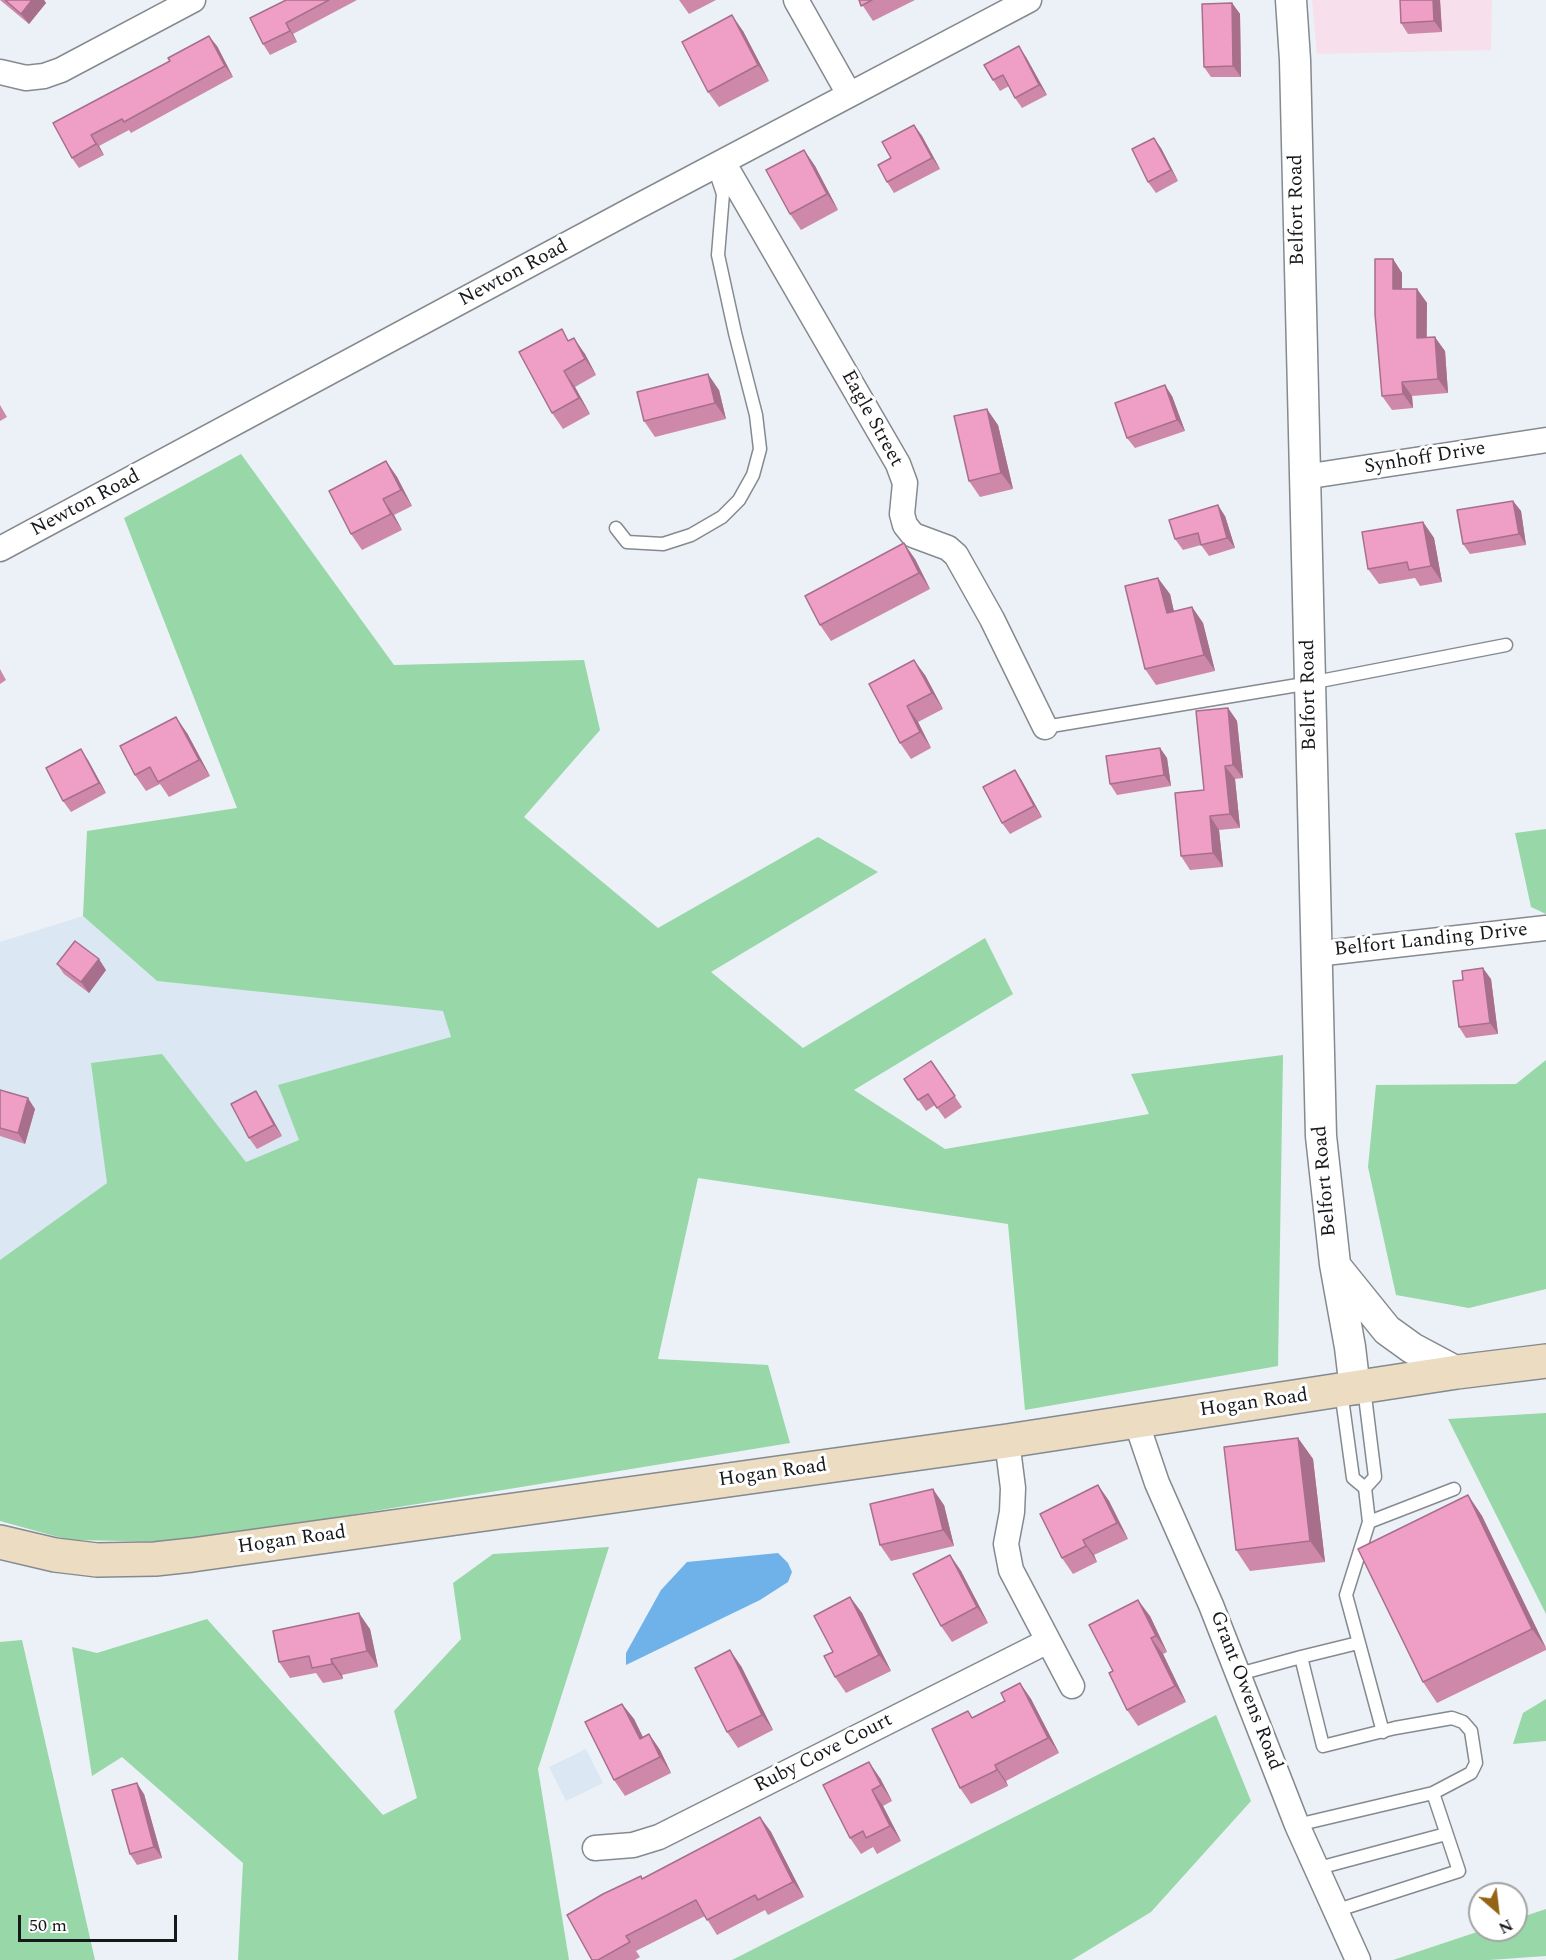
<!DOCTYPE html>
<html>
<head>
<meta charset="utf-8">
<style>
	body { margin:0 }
	#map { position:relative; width:1546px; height:1960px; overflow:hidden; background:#ebf1f7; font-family:Spectral,serif }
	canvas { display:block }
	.north { position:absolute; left:1468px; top:1882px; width:60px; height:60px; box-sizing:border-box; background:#fff; border:2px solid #a2a3a3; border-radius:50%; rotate:152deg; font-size:16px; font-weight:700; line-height:24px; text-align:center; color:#16181a }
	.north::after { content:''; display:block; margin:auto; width:21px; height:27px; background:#956315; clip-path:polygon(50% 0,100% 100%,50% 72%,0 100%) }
	.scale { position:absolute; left:18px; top:1915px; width:159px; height:27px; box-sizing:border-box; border:3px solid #16181a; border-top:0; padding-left:8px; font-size:18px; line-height:21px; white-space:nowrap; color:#16181a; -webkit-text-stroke:4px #fff; paint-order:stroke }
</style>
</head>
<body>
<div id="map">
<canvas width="1546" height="1960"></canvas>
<div class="north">N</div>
<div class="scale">50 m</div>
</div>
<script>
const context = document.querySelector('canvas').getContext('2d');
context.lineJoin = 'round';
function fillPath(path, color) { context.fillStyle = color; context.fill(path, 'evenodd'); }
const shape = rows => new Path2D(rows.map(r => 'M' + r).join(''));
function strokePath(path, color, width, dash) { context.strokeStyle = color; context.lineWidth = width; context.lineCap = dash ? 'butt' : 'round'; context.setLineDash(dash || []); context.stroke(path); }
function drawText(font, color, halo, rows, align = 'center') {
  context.font = font + ' Spectral,serif'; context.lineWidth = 6; context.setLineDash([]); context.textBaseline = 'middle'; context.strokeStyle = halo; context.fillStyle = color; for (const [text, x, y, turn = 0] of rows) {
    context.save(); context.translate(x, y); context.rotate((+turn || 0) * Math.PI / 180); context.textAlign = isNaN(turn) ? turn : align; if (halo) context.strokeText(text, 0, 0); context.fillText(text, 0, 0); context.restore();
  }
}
fillPath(shape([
	[1312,0,1492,0,1491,50,1317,54]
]), '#f7dfeb');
fillPath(shape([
	[83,916,157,981,444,1011,451,1038,279,1085,299,1140,246,1162,162,1055,107,1183,0,1260,0,942],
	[586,1749,603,1783,566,1801,549,1767]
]), '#dbe7f2');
fillPath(shape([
	[241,454,394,665,584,660,600,730,524,817,658,928,818,837,878,872,711,972,803,1048,985,938,1013,994,854,1090,945,1149,1149,1114,1131,1074,1283,1055,1278,1366,1025,1410,1008,1224,698,1178,658,1359,768,1365,790,1443,185,1542,69,1540,0,1521,0,1260,107,1183,91,1063,162,1054,246,1162,299,1140,278,1085,451,1037,443,1011,157,981,83,916,87,831,237,808,124,518],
	[1546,829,1546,914,1531,907,1515,833],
	[1546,1060,1546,1289,1469,1308,1396,1295,1368,1167,1376,1085,1516,1084],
	[1546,1413,1546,1614,1448,1419],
	[609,1547,538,1769,569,1960,238,1960,243,1863,122,1757,92,1776,72,1647,97,1653,207,1619,383,1815,417,1798,394,1711,461,1639,453,1583,493,1554],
	[22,1640,95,1960,0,1960,0,1642],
	[1546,1699,1546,1741,1513,1744,1523,1713],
	[1216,1715,1251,1801,1151,1912,1072,1960,732,1960],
	[1546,1909,1546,1956,1489,1960,1393,1960,1483,1930,1516,1930,1516,1919]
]), '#97d7a8');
fillPath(shape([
	[778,1553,788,1563,792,1572,788,1582,760,1600,626,1665,626,1653,661,1590,687,1562]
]), '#6fb2e9');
const service = shape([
	[616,528,627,542,663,544,691,535,722,517,739,500,753,475,760,449,756,415,735,333,718,255,723,194,714,167],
	[1045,727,1310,683,1506,645],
	[1341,1391,1353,1478,1365,1488,1375,1477,1364,1388],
	[1365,1488,1369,1522],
	[1301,1657,1358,1643],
	[1239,1674,1301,1657,1323,1746,1395,1728,1452,1718,1463,1722,1471,1731,1476,1763,1471,1773,1433,1793],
	[1383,1732,1346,1595,1369,1522,1454,1489],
	[1297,1825,1433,1793,1459,1871,1335,1911],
	[1315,1869,1446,1834]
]);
const minor = shape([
	[796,0,849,94],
	[0,72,26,78,44,76,61,70,193,0],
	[723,162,898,464,905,483,902,514,905,525,913,535,948,548,956,555,992,619,1045,727],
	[1304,477,1546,440],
	[0,549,633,209,1029,0],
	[1316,954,1546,928],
	[1136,1421,1157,1483,1211,1605,1297,1825,1358,1960],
	[1007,1441,1013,1488,1012,1512,1006,1544,1011,1570,1072,1686],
	[595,1848,633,1845,659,1837,1048,1641]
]);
const tertiary = shape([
	[1291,0,1295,60,1321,1136,1335,1264,1350,1347,1355,1389],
	[1337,1268,1387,1330,1412,1348,1457,1372]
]);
const secondary = shape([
	[0,1542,55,1555,97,1560,155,1559,192,1555,1007,1441,1457,1372,1546,1361]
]);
strokePath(service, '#858a8f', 15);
strokePath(minor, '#858a8f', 27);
strokePath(tertiary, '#858a8f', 33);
strokePath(secondary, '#858a8f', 36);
strokePath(service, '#fff', 12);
strokePath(minor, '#fff', 24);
strokePath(tertiary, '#fff', 30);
strokePath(secondary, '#ebdcc2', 33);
fillPath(shape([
	[0,0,44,0,46,3,29,24],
	[286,0,357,0,293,34,297,42,270,55,263,44],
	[679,0,716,0,689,14],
	[859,0,915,0,873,21],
	[1440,0,1442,32,1408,34,1401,23],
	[1232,3,1240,14,1241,77,1211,77,1204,67],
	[743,31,769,81,719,107,708,92],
	[217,46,233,77,131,133,129,130,99,146,104,155,79,168,72,158,53,123],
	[1026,57,1047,95,1022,108,1015,98,1009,86,1000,91,993,80],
	[914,125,922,136,940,169,894,193,887,182,891,158],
	[1161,148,1178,181,1156,193,1148,182],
	[804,150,815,166,838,210,801,230,790,214],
	[1393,259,1402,273,1402,289,1417,289,1427,303,1427,338,1445,351,1448,393,1412,396,1413,408,1392,410,1382,396],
	[570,341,585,354,596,375,575,387,590,414,563,429,552,413],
	[719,390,726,419,655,437,644,421],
	[1172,396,1185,431,1135,448,1127,438],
	[0,405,7,417,0,421],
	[998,425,1013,489,980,497,969,481],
	[386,461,397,477,412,506,394,515,402,530,362,550,351,534],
	[1513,501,1521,511,1526,545,1470,554,1463,544],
	[1225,516,1235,548,1209,556,1201,545,1183,550,1175,539],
	[1423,522,1434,538,1442,582,1420,586,1415,578,1379,584,1368,569],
	[915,559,930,589,831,641,820,625],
	[1170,594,1174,612,1192,607,1203,623,1215,671,1156,685,1145,669],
	[0,669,6,680,0,684],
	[925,675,943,709,918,722,931,748,911,759,900,743,869,684],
	[1228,708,1237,721,1243,778,1235,779,1240,828,1219,830,1223,867,1190,870,1181,856,1204,790],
	[187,733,210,776,169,797,160,784,146,791,135,775],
	[1160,748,1167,758,1171,786,1117,795,1110,784],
	[88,760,106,793,71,812,63,801],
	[1015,770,1022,781,1042,817,1010,834,1002,823],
	[57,964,106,970,89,993,64,974],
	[1491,979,1498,1034,1466,1038,1459,1027],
	[931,1061,962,1107,945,1119,935,1105,926,1111,904,1079],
	[0,1090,35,1109,25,1144,0,1136],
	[256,1091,263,1102,282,1136,257,1149,249,1138],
	[1298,1438,1313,1459,1325,1562,1250,1571,1236,1550],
	[1098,1485,1109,1501,1128,1539,1094,1555,1097,1562,1073,1574,1062,1558],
	[1468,1495,1482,1516,1546,1648,1546,1650,1437,1703,1423,1682],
	[944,1505,954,1546,891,1561,880,1545],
	[950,1555,961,1571,988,1623,952,1642,941,1626],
	[850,1597,862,1613,891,1671,846,1693,835,1677,833,1652],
	[1150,1616,1167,1652,1163,1654,1186,1702,1138,1726,1127,1710,1113,1671],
	[370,1629,378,1667,342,1675,343,1679,323,1683,316,1673,290,1678,279,1662],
	[741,1666,773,1730,738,1748,727,1732],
	[1020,1683,1031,1699,1059,1753,1006,1781,1008,1786,971,1804,960,1788,973,1717,1005,1701],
	[622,1704,634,1719,643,1737,649,1734,660,1750,671,1773,625,1796,614,1780],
	[880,1778,892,1801,883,1806,901,1841,877,1854,873,1847,861,1854,850,1838,823,1785],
	[144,1794,162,1858,137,1865,130,1854],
	[760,1817,771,1832,804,1897,768,1915,765,1910,717,1935,705,1916,636,1951,640,1957,635,1960,592,1960,642,1879]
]), '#ce89aa');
fillPath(shape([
	[32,0,44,0,46,3,29,24,21,14],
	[1433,0,1440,0,1442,32,1434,21],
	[1232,3,1240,14,1241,77,1233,66],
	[732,15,743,31,769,81,758,65],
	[286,23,293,34,297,42,290,31],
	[209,36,217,46,233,77,225,66],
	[1019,46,1026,57,1047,95,1039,85],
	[914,125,922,136,940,169,932,158],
	[91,135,99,146,104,155,96,144],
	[1154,138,1161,148,1178,181,1171,170],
	[804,150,815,166,838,210,827,194],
	[1393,259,1402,273,1402,303,1393,289],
	[1417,289,1427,303,1426,352,1417,338],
	[1435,337,1445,351,1448,393,1438,379],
	[574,338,585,354,596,375,585,359],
	[564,371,575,387,590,414,579,398],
	[708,374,719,390,726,419,715,403],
	[1402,382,1412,396,1413,408,1403,394],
	[1165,385,1172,396,1185,431,1177,420],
	[987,409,998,425,1013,489,1001,473],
	[386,461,397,477,412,506,401,490],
	[383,499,394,515,402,530,391,514],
	[1513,501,1521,511,1526,545,1519,534],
	[1218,505,1225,516,1235,548,1227,538],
	[1423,522,1434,538,1442,582,1431,566],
	[904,543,915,559,930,589,919,573],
	[1158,578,1170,594,1178,629,1167,613],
	[1192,607,1203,623,1215,671,1204,655],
	[914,660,925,675,943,709,932,693],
	[907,706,918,722,931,748,920,732],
	[1228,708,1237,721,1243,778,1233,765],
	[176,717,187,733,210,776,199,760],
	[1160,748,1167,758,1171,786,1164,775],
	[81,749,88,760,106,793,99,783],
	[1225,766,1235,779,1240,828,1230,814],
	[1015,770,1022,781,1042,817,1034,806],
	[1210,816,1219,830,1223,867,1213,853],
	[99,959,106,970,89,993,81,982],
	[1483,968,1491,979,1498,1034,1490,1023],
	[256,1091,263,1102,282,1136,274,1125],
	[28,1098,35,1109,25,1144,18,1133],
	[1298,1438,1313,1459,1325,1562,1310,1541],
	[1098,1485,1109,1501,1128,1539,1117,1523],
	[933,1489,944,1505,954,1546,943,1530],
	[1468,1495,1482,1516,1546,1648,1532,1629],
	[1083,1540,1094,1555,1097,1562,1086,1546],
	[950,1555,961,1571,988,1623,977,1607],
	[850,1597,862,1613,891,1671,879,1655],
	[1138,1600,1150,1616,1167,1652,1156,1636],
	[359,1613,370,1629,378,1667,367,1651],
	[1151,1638,1163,1654,1186,1702,1175,1686],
	[730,1650,741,1666,773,1730,762,1715],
	[331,1659,342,1675,343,1679,332,1664],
	[1020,1683,1031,1699,1059,1753,1048,1738],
	[622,1704,634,1719,651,1754,640,1739],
	[649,1734,660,1750,671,1773,660,1757],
	[869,1762,880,1778,892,1801,881,1785],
	[995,1765,1006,1781,1008,1786,997,1770],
	[137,1783,144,1794,162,1858,154,1847],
	[872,1790,883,1806,901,1841,890,1826],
	[760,1817,771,1832,804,1897,793,1882]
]), '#a76f8b');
const building = shape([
	[5,0,32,0,21,14,5,0],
	[286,0,329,0,286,23,290,31,263,44,250,18,286,0],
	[859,0,872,0,861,6,859,0],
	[1400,0,1433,0,1434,21,1401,23,1400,0],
	[1232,3,1233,66,1204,67,1202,4,1232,3],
	[732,15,758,65,708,92,682,42,732,15],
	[209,36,225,66,124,122,122,119,91,135,96,144,72,158,53,123,170,61,168,58,209,36],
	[1019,46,1039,85,1015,98,1003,75,993,80,984,65,1019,46],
	[914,125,932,158,887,182,878,165,891,158,882,142,914,125],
	[1154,138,1171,170,1148,182,1132,149,1154,138],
	[804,150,827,194,790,214,766,170,804,150],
	[1375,259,1393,259,1393,289,1417,289,1417,338,1435,337,1438,379,1402,382,1403,394,1382,396,1375,314,1375,259],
	[562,329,568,341,574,338,585,359,564,371,579,398,552,413,519,352,562,329],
	[708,374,715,403,644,421,637,392,708,374],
	[1165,385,1177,420,1127,438,1115,403,1165,385],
	[987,409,1001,473,969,481,954,416,987,409],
	[386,461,401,490,383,499,391,514,351,534,329,491,386,461],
	[1513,501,1519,534,1463,544,1457,510,1513,501],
	[1218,505,1227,538,1201,545,1198,533,1175,539,1169,520,1218,505],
	[1423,522,1431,566,1409,570,1407,562,1368,569,1362,532,1423,522],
	[904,543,919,573,820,625,805,596,904,543],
	[1158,578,1167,613,1192,607,1204,655,1145,669,1125,586,1158,578],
	[914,660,932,693,907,706,920,732,900,743,869,684,914,660],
	[1228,708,1233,765,1225,766,1230,814,1210,816,1213,853,1181,856,1175,793,1204,790,1196,711,1228,708],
	[176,717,199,760,158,782,150,767,135,775,120,746,176,717],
	[1160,748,1164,775,1110,784,1106,756,1160,748],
	[81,749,99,783,63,801,46,768,81,749],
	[1015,770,1034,806,1002,823,983,787,1015,770],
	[75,941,99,959,81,982,57,964,75,941],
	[1483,968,1490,1023,1459,1027,1453,981,1463,980,1462,971,1483,968],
	[931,1061,955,1096,937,1108,928,1094,918,1100,904,1079,931,1061],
	[0,1090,28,1098,18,1133,0,1128,0,1090],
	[256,1091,274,1125,249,1138,231,1104,256,1091],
	[1298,1438,1310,1541,1236,1550,1224,1447,1298,1438],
	[1098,1485,1117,1523,1083,1540,1086,1546,1062,1558,1040,1514,1098,1485],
	[933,1489,943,1530,880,1545,870,1504,933,1489],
	[1468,1495,1532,1629,1423,1682,1358,1549,1468,1495],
	[950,1555,977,1607,941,1626,913,1574,950,1555],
	[850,1597,879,1655,835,1677,824,1656,833,1652,814,1616,850,1597],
	[1138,1600,1156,1636,1151,1638,1175,1686,1127,1710,1109,1673,1113,1671,1089,1625,1138,1600],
	[359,1613,367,1651,331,1659,332,1664,312,1668,309,1656,279,1662,273,1631,359,1613],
	[730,1650,762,1715,727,1732,695,1668,730,1650],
	[1020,1683,1048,1738,995,1765,997,1770,960,1788,932,1729,968,1711,972,1718,1005,1701,1001,1693,1020,1683],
	[622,1704,640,1739,649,1734,660,1757,614,1780,585,1722,622,1704],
	[869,1762,881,1785,872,1790,890,1826,866,1838,863,1831,850,1838,823,1785,869,1762],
	[137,1783,154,1847,130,1854,112,1790,137,1783],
	[760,1817,793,1882,758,1900,755,1895,707,1920,696,1900,626,1936,630,1942,598,1960,592,1960,567,1915,603,1894,641,1876,642,1879,760,1817]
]);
fillPath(building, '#ef9fc6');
strokePath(building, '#a76f8b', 1.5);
drawText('20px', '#16181a', '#fff', [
	["Belfort Road",1298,210,-91],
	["Newton Road",514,274,-28],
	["Eagle Street",871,419,61],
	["Synhoff Drive",1425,459,-9],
	["Newton Road",86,504,-28],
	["Belfort Road",1310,695,-91],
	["Belfort Landing Drive",1431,941,-6],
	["Belfort Road",1326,1181,-95],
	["Hogan Road",1254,1404,-8],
	["Hogan Road",773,1474,-8],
	["Hogan Road",292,1541,-8],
	["Grant Owens Road",1245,1691,69],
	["Ruby Cove Court",824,1754,-27]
]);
</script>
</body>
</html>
